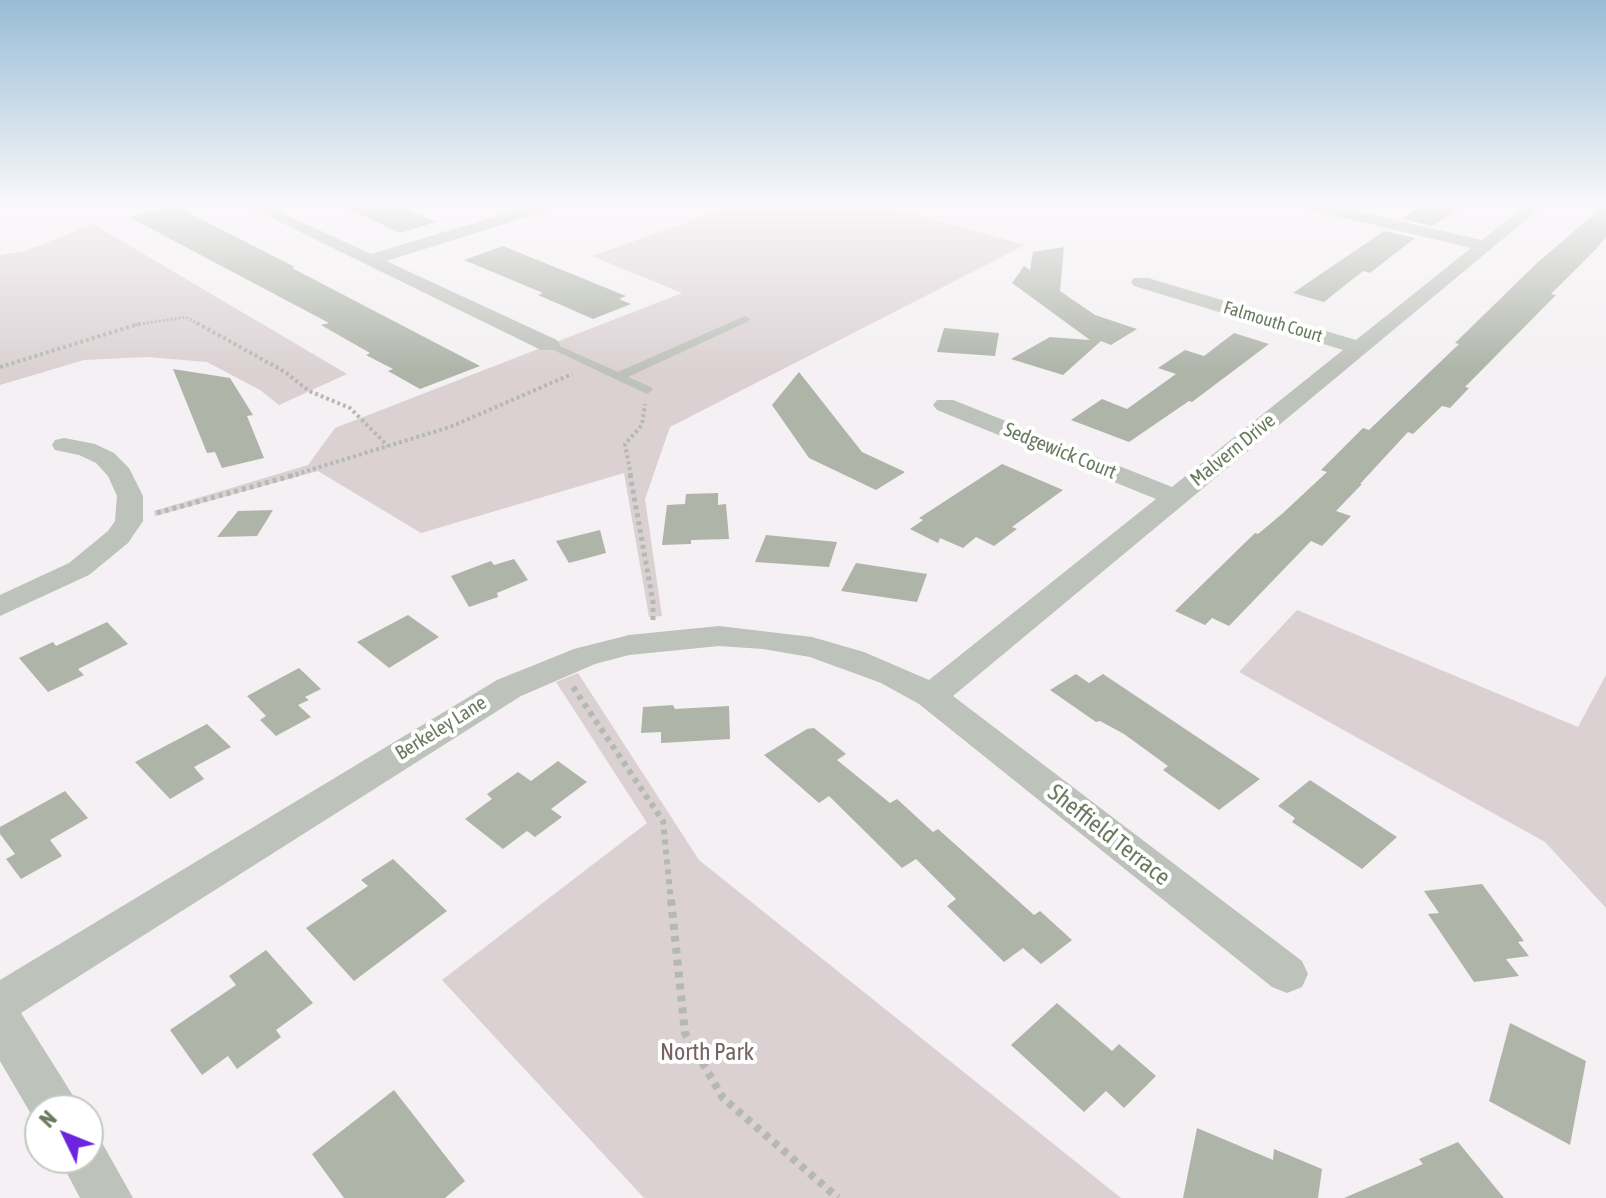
<!DOCTYPE html>
<html>
<head>
<meta charset="utf-8">
<style>
	body { margin:0 }
	#map { position:relative; width:1606px; height:1198px; overflow:hidden; background:#f4f0f3; font-family:"Asap Condensed",sans-serif }
	canvas { display:block }
	.north { position:absolute; left:24px; top:1094px; width:80px; height:80px; box-sizing:border-box; background:#fff; border:2px solid #c3cabf; border-radius:50%; rotate:313deg; font-size:22px; font-weight:700; line-height:32px; text-align:center; color:#6a7a5f }
	.north::after { content:''; display:block; margin:auto; width:28px; height:36px; background:#6d24df; clip-path:polygon(50% 0,100% 100%,50% 72%,0 100%) }
</style>
</head>
<body>
<div id="map">
<canvas width="1606" height="1198"></canvas>
<div class="north">N</div>
</div>
<script>
const context = document.querySelector('canvas').getContext('2d');
context.lineJoin = 'round';
function fillPath(path, color) { context.fillStyle = color; context.fill(path, 'evenodd'); }
const shape = rows => new Path2D(rows.map(r => 'M' + r).join(''));
function strokePath(path, color, width, dash) { context.strokeStyle = color; context.lineWidth = width; context.lineCap = dash ? 'butt' : 'round'; context.setLineDash(dash || []); context.stroke(path); }
function drawText(font, color, halo, rows, align = 'center') {
  context.font = font + ' "Asap Condensed",sans-serif'; context.lineWidth = 8; context.setLineDash([]); context.textBaseline = 'middle'; context.strokeStyle = halo; context.fillStyle = color; for (const [text, x, y, turn = 0] of rows) {
    context.save(); context.translate(x, y); context.rotate((+turn || 0) * Math.PI / 180); context.textAlign = isNaN(turn) ? turn : align; if (halo) context.strokeText(text, 0, 0); context.fillText(text, 0, 0); context.restore();
  }
}
fillPath(shape([
	[738,204,879,204,1025,245,670,427,645,499,662,616,649,617,624,473,421,533,318,471,155,516,154,511,308,465,335,428,682,293,592,256],
	[93,224,347,374,279,405,260,390,207,362,147,357,84,360,0,385,0,255,25,251],
	[1297,610,1578,727,1606,675,1606,908,1545,842,1239,672],
	[578,673,699,860,1121,1198,644,1198,442,980,647,823,556,682]
]), '#dbd1d3');
fillPath(shape([
	[338,204,393,204,436,222,400,233],
	[1424,204,1466,204,1433,226,1402,219],
	[1606,204,1606,237,1596,249,1551,294,1556,295,1465,387,1469,388,1450,408,1442,406,1413,434,1408,432,1360,484,1362,484,1336,511,1351,516,1322,546,1311,541,1229,626,1212,618,1205,625,1175,611,1255,533,1258,534,1283,513,1327,472,1321,470,1363,428,1369,430,1459,344,1455,343,1538,262],
	[175,206,295,267,292,268,480,366,420,389,388,371,393,369,366,355,370,353,321,325,329,323,129,217],
	[1384,231,1415,238,1370,273,1363,271,1324,302,1293,293],
	[503,246,626,296,619,299,631,304,593,319,538,295,543,293,464,260],
	[1064,247,1060,291,1095,315,1137,329,1111,345,1101,341,1063,375,1011,359,1050,337,1090,340,1012,283,1024,266,1030,270,1033,252],
	[944,328,999,333,995,356,937,352],
	[1234,333,1269,344,1192,402,1189,401,1129,442,1071,420,1102,399,1127,409,1176,374,1158,368,1185,350,1204,356],
	[173,369,230,378,253,415,247,416,264,458,222,468,215,452,207,453],
	[799,372,862,452,905,472,876,490,809,458,772,405],
	[1002,464,1063,490,1012,527,1017,529,994,546,976,537,963,548,940,538,938,543,910,529,923,520,919,518],
	[718,493,718,505,726,504,729,539,691,540,691,544,662,545,667,505,685,504,686,494],
	[273,510,257,536,217,537,238,511],
	[600,530,606,553,569,563,556,541],
	[766,535,837,542,829,567,755,562],
	[514,559,528,580,497,593,498,597,469,607,451,576,491,561,494,565],
	[856,563,927,574,917,602,841,591],
	[408,615,439,637,389,668,357,642],
	[107,622,128,644,78,669,84,675,48,692,19,658,53,642,56,646],
	[299,668,321,689,305,697,309,700,298,705,311,717,276,736,260,720,266,716,247,696],
	[1076,674,1089,683,1103,674,1260,779,1219,810,1163,770,1168,766,1124,734,1100,721,1096,722,1050,690],
	[673,705,675,709,729,706,730,739,661,743,661,732,641,733,643,707],
	[207,724,231,747,194,767,204,779,170,799,135,762],
	[814,728,846,754,837,760,890,803,897,799,933,832,938,829,1034,915,1040,911,1072,940,1041,964,1023,948,1004,962,947,906,956,899,916,859,902,868,829,796,819,803,764,755,807,729],
	[558,761,587,782,551,809,562,817,535,837,527,831,503,849,465,819,492,799,487,794,518,772,531,781],
	[1310,780,1397,837,1362,869,1292,822,1295,818,1278,806],
	[65,791,88,818,50,840,62,856,21,879,6,859,15,854,0,834,0,827],
	[393,859,447,911,354,981,306,928,368,886,361,880],
	[1482,884,1524,941,1518,942,1529,956,1506,959,1519,976,1474,982,1428,914,1439,913,1424,891],
	[266,950,313,1003,276,1030,281,1037,237,1069,228,1056,202,1075,170,1030,236,985,229,976],
	[1057,1003,1112,1051,1119,1044,1156,1076,1124,1108,1106,1091,1084,1112,1011,1045],
	[1510,1023,1586,1061,1570,1145,1489,1101],
	[394,1090,465,1181,445,1198,344,1198,312,1154],
	[1197,1128,1273,1160,1274,1149,1322,1169,1318,1198,1183,1198],
	[1458,1142,1504,1198,1344,1198,1423,1164,1419,1159]
]), '#aeb4a8');
strokePath(shape([
	[135,325,186,317,200,325]
]), '#b5b9b3', 3, [2, 2]);
strokePath(shape([
	[197,323,285,372,309,391,350,408,388,446],
	[0,367,142,323],
	[290,476,450,427,572,374],
	[631,476,625,444,642,425,645,404]
]), '#b5b9b3', 4, [3, 3]);
strokePath(shape([
	[630,474,653,602,653,620],
	[157,513,298,474]
]), '#b5b9b3', 5, [4, 4]);
strokePath(shape([
	[573,687,663,821,671,902]
]), '#b5b9b3', 6, [5, 5]);
strokePath(shape([
	[671,900,685,1033,723,1098,838,1198]
]), '#b5b9b3', 8, [6, 6]);
fillPath(shape([
	[745,316,750,319,749,321,628,377,651,387,653,390,647,394,543,345,553,343,618,372,745,316]
]), '#bdc2ba');
fillPath(shape([
	[243,204,263,204,371,254,537,204,561,204,559,207,386,261,557,340,560,345,557,350,541,350,243,204],
	[1296,204,1324,204,1482,240,1527,204,1545,204,953,696,1302,961,1308,974,1302,987,1287,993,1272,987,919,704,881,683,810,657,763,649,719,646,629,655,595,664,521,696,21,1013,72,1094,79,1110,40,1110,38,1126,0,1061,0,980,497,680,574,649,629,635,719,626,812,637,864,652,929,680,1156,499,937,410,933,405,937,400,953,400,1172,487,1343,350,1134,286,1131,282,1134,278,1148,278,1356,340,1471,248,1298,207,1296,204],
	[64,438,95,444,114,453,129,468,143,496,143,521,128,543,89,575,0,616,0,595,69,563,108,531,115,521,117,496,108,476,96,463,79,455,55,450,52,445,55,440,64,438],
	[88,1135,101,1141,133,1198,80,1198,59,1158,88,1158,88,1135]
]), '#bdc2ba');
const sky = context.createLinearGradient(0, 0, 0, 371);
sky.addColorStop(0, '#99bcd6');
sky.addColorStop(0.55, '#faf8fa');
sky.addColorStop(1, '#faf8fa00');
context.fillStyle = sky;
context.fillRect(0, 0, 1606, 371);
drawText('18px', '#6a7a5f', '#fff', [
	["Falmouth Court",1273,322,17]
]);
drawText('20px', '#6a7a5f', '#fff', [
	["Malvern Drive",1233,450,-39],
	["Sedgewick Court",1060,451,22],
	["Berkeley Lane",441,728,-32]
]);
drawText('24px', '#6a7a5f', '#fff', [
	["Sheffield Terrace",1109,835,38]
]);
drawText('24px', '#786263', '#fff', [
	["North Park",707,1052]
]);
</script>
</body>
</html>
